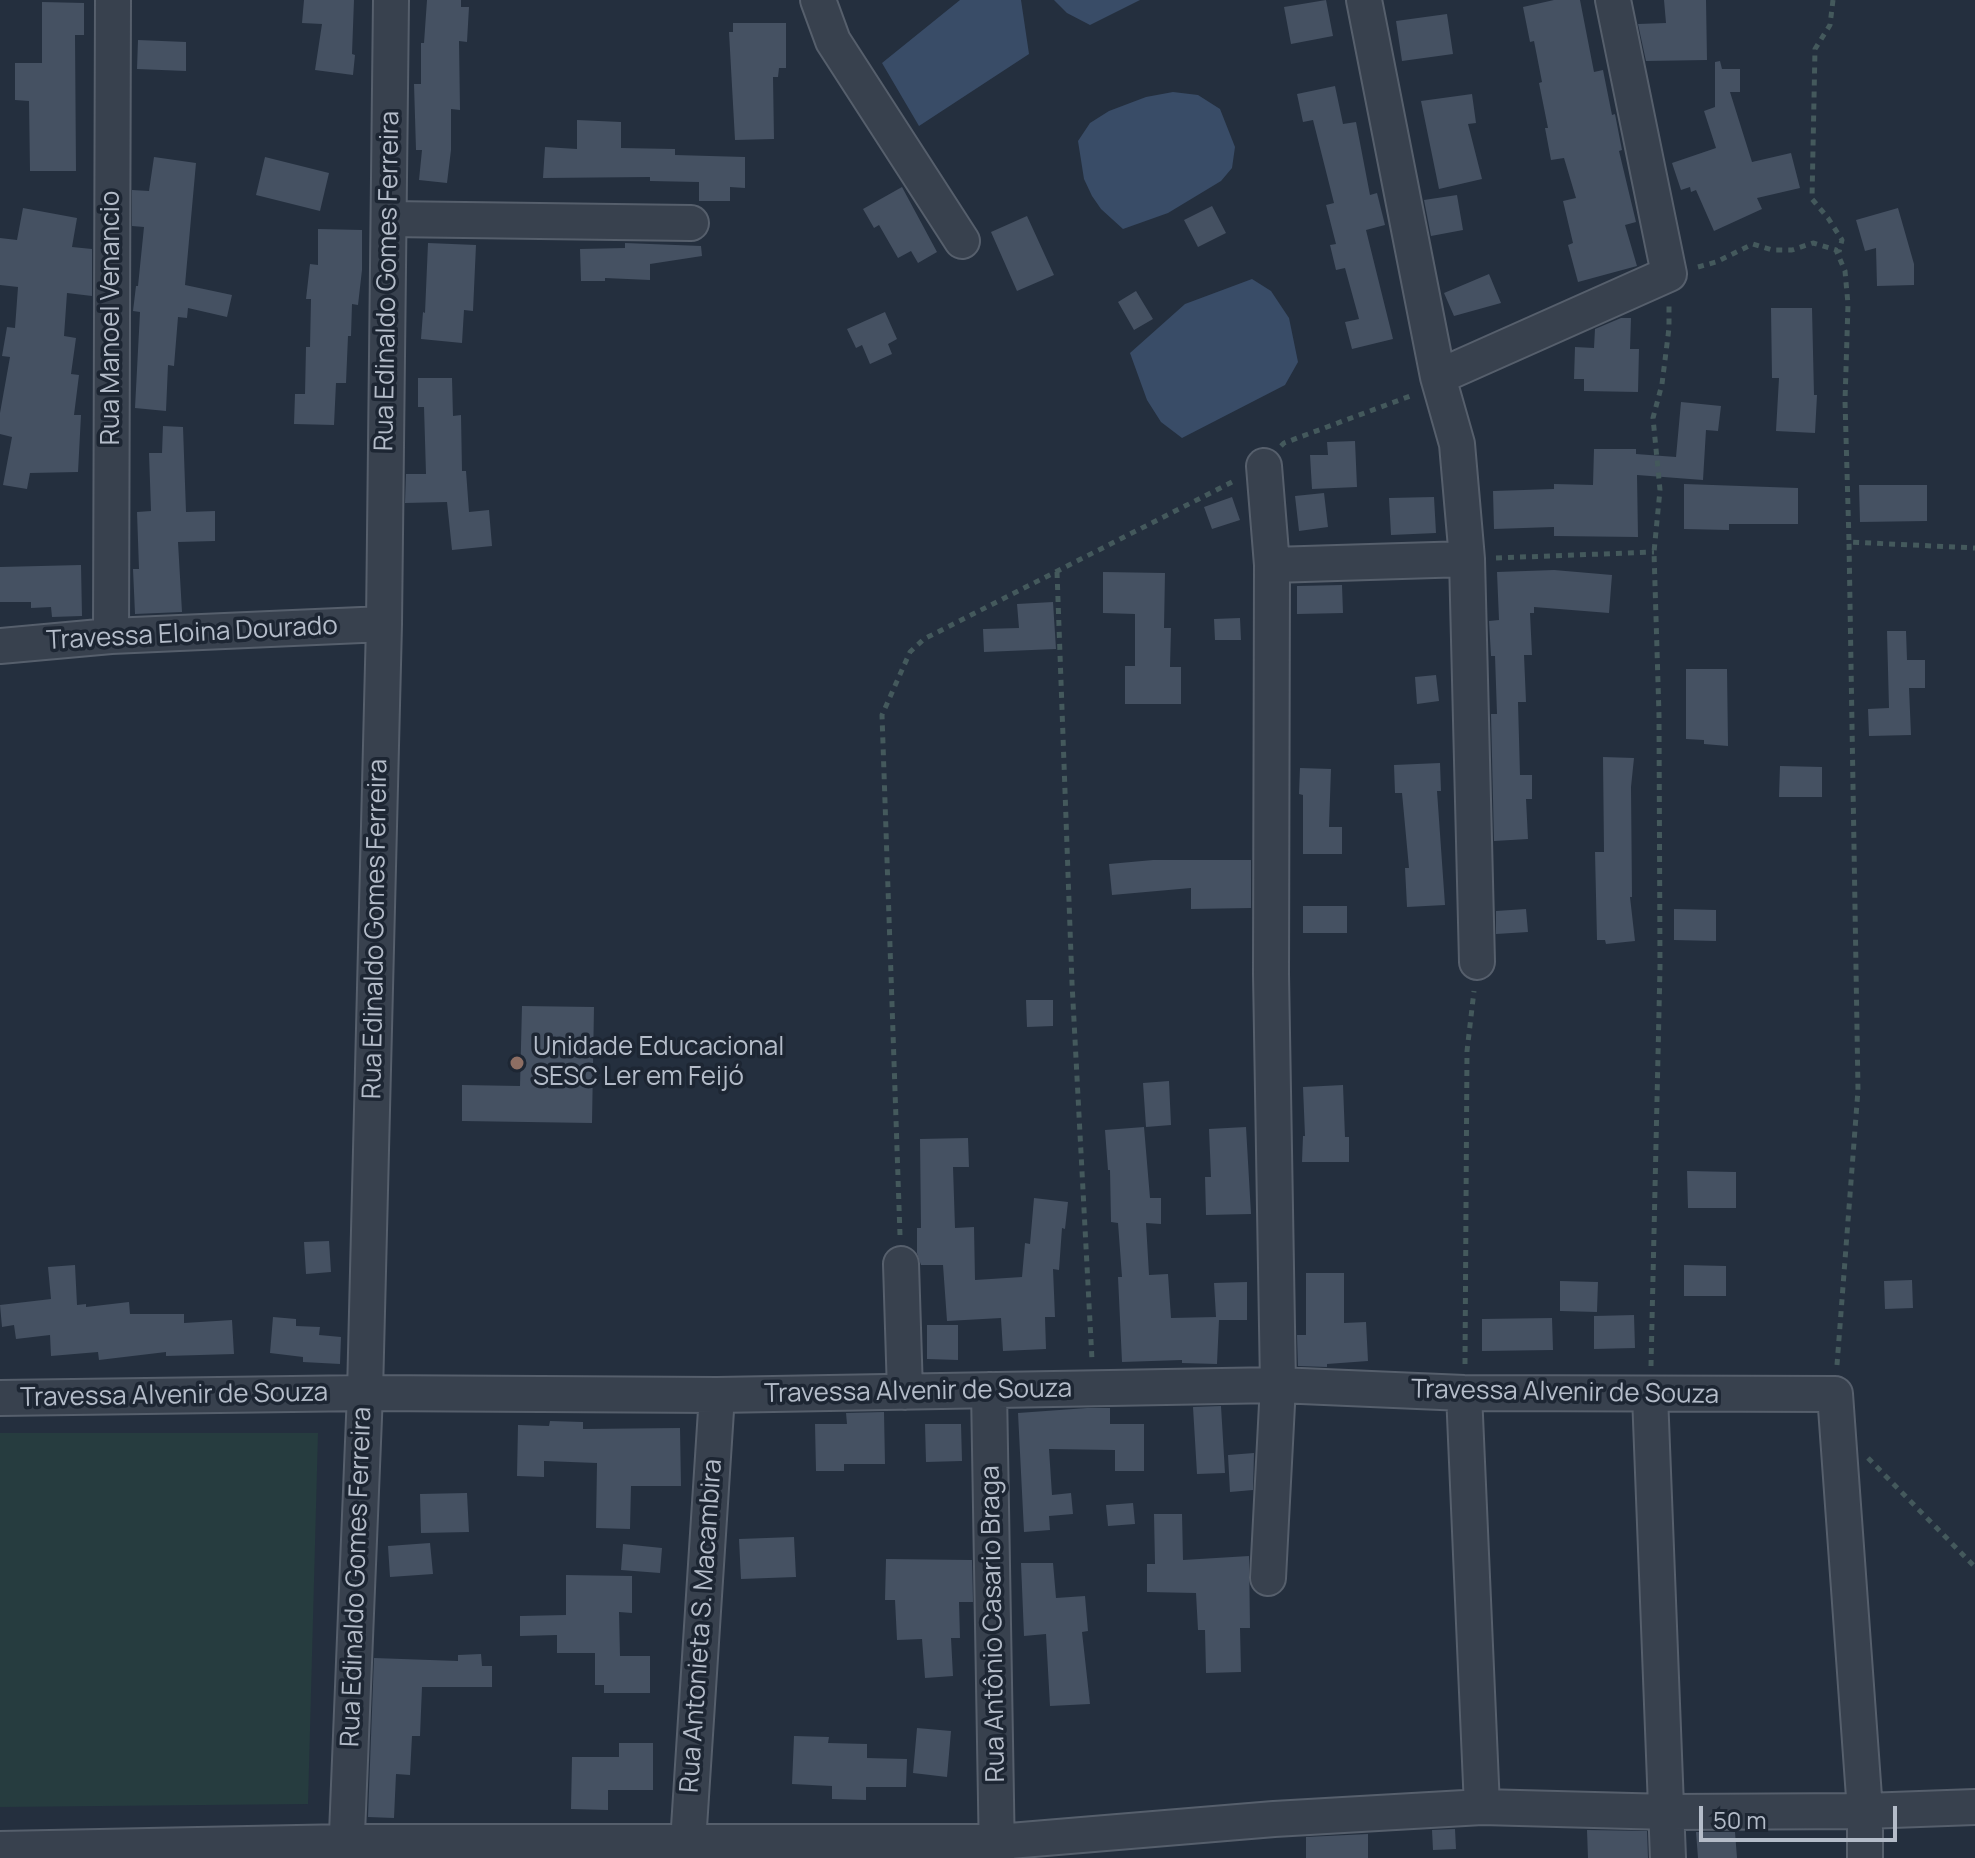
<!DOCTYPE html>
<html>
<head>
<meta charset="utf-8">
<style>
	body { margin:0 }
	#map { position:relative; width:1975px; height:1858px; overflow:hidden; background:#242f3e; font-family:Manrope,sans-serif }
	canvas { display:block }
	.scale { position:absolute; left:1699px; top:1806px; width:198px; height:36px; box-sizing:border-box; border:4px solid #b4bcc9; border-top:0; padding-left:10px; font-size:24px; line-height:28px; white-space:nowrap; color:#b4bcc9; -webkit-text-stroke:6px #1d2633; paint-order:stroke }
</style>
</head>
<body>
<div id="map">
<canvas width="1975" height="1858"></canvas>
<div class="scale">50 m</div>
</div>
<script>
const context = document.querySelector('canvas').getContext('2d');
context.lineJoin = 'round';
function fillPath(path, color) { context.fillStyle = color; context.fill(path, 'evenodd'); }
const shape = rows => new Path2D(rows.map(r => 'M' + r).join(''));
function strokePath(path, color, width, dash) { context.strokeStyle = color; context.lineWidth = width; context.lineCap = dash ? 'butt' : 'round'; context.setLineDash(dash || []); context.stroke(path); }
function drawText(font, color, halo, rows, align = 'center') {
  context.font = font + ' Manrope,sans-serif'; context.lineWidth = 7; context.setLineDash([]); context.textBaseline = 'middle'; context.strokeStyle = halo; context.fillStyle = color; for (const [text, x, y, turn = 0] of rows) {
    context.save(); context.translate(x, y); context.rotate((+turn || 0) * Math.PI / 180); context.textAlign = isNaN(turn) ? turn : align; if (halo) context.strokeText(text, 0, 0); context.fillText(text, 0, 0); context.restore();
  }
}
fillPath(shape([
	[0,1433,318,1433,308,1804,0,1807]
]), '#263c3f');
fillPath(shape([
	[960,0,1021,0,1029,54,919,126,882,63],
	[1054,0,1140,0,1090,25,1067,13],
	[1173,92,1198,95,1220,109,1235,147,1232,168,1221,181,1168,213,1123,229,1101,209,1092,196,1084,179,1078,141,1090,123,1109,111,1146,97],
	[1252,279,1271,291,1289,318,1298,362,1285,385,1182,438,1161,422,1147,400,1130,353,1185,304]
]), '#394c67');
fillPath(shape([
	[304,0,354,0,352,54,355,55,353,75,315,70,322,24,302,23],
	[427,0,461,0,461,7,469,7,467,42,459,41,460,110,451,109,451,150,447,183,419,180,422,150,416,150,414,84,421,84,421,43,424,43],
	[1326,0,1333,36,1291,44,1284,7],
	[1554,0,1580,0,1594,72,1603,70,1612,115,1615,114,1622,150,1619,151,1636,222,1625,225,1637,266,1578,282,1568,245,1573,243,1563,201,1576,198,1564,158,1551,160,1545,128,1548,128,1539,83,1542,82,1534,41,1530,42,1523,7],
	[1664,0,1706,0,1707,60,1646,61,1638,24,1666,23],
	[42,2,84,3,84,35,75,35,76,171,30,171,29,101,15,100,15,63,42,63],
	[1447,14,1453,54,1402,61,1396,21],
	[733,23,786,23,786,68,779,68,778,77,773,77,774,139,735,140,729,32,733,32],
	[138,40,186,42,186,71,137,69],
	[1720,61,1722,69,1740,69,1740,92,1730,92,1752,162,1791,153,1800,188,1757,198,1762,209,1714,231,1696,190,1691,192,1690,187,1681,190,1672,163,1716,148,1704,111,1715,107,1715,62],
	[1335,86,1343,124,1356,122,1370,195,1377,193,1385,225,1366,230,1393,339,1352,349,1345,322,1359,319,1345,268,1336,270,1330,245,1336,244,1326,205,1334,203,1313,120,1303,122,1297,94],
	[1472,94,1476,123,1468,124,1482,179,1439,189,1421,101],
	[577,120,621,122,621,148,675,149,675,155,745,157,745,188,730,187,730,201,699,201,699,182,650,181,650,177,543,178,545,147,577,149],
	[154,157,196,163,185,285,232,295,227,317,188,308,187,318,178,317,174,366,168,365,166,411,135,408,140,312,133,311,136,286,138,286,144,227,132,226,132,190,149,191],
	[265,157,329,173,320,211,256,195],
	[902,187,937,252,918,263,911,251,898,258,879,225,874,228,863,209],
	[1457,195,1463,230,1431,236,1424,200],
	[1212,206,1226,233,1198,247,1184,220],
	[23,208,77,218,72,247,92,249,92,296,67,293,64,336,76,338,71,374,79,375,74,415,81,415,78,472,30,473,27,489,3,485,12,437,0,434,0,413,10,357,2,356,7,327,15,328,18,287,0,285,0,238,17,240],
	[1898,208,1914,264,1914,285,1877,286,1876,248,1865,251,1856,220],
	[1027,216,1054,275,1017,291,991,232],
	[318,229,362,230,362,270,358,305,352,304,351,336,348,336,346,383,336,383,334,425,294,424,295,394,305,394,306,347,310,347,311,299,306,299,310,264,318,265],
	[428,243,476,245,473,311,464,310,462,343,421,339,423,312,425,313],
	[625,243,701,246,702,256,650,264,650,280,605,278,605,281,581,281,580,249,625,248],
	[1489,274,1501,303,1454,316,1444,293],
	[1136,291,1153,319,1134,330,1118,302],
	[1771,308,1812,308,1814,395,1817,395,1815,433,1776,431,1779,378,1772,378],
	[885,312,897,339,888,344,892,354,870,364,862,345,856,348,847,329],
	[1621,318,1631,318,1630,349,1639,349,1638,392,1584,391,1584,379,1574,379,1575,347,1594,348,1595,329],
	[418,378,452,378,453,416,461,415,462,471,466,471,469,512,489,510,492,546,452,550,447,502,405,503,406,474,426,474,424,407,418,407],
	[1681,402,1721,406,1718,431,1706,430,1703,480,1637,475,1638,537,1554,536,1554,527,1494,529,1493,491,1554,489,1554,484,1593,485,1594,449,1636,449,1636,454,1676,457],
	[163,426,183,427,186,512,215,511,215,541,178,542,182,612,135,614,133,569,139,569,137,512,151,511,149,453,162,453],
	[1355,441,1357,487,1312,489,1310,455,1328,455,1327,442],
	[1684,484,1798,488,1798,524,1729,524,1729,530,1684,529],
	[1859,485,1927,485,1927,521,1860,522],
	[1324,493,1328,527,1299,531,1295,496],
	[1232,497,1240,520,1212,529,1204,507],
	[1434,497,1436,533,1391,535,1389,498],
	[81,565,82,616,52,617,51,607,31,608,31,602,0,602,0,567],
	[1554,570,1612,575,1609,613,1534,607,1534,613,1530,613,1532,655,1524,655,1526,702,1518,702,1520,775,1532,775,1532,799,1526,799,1528,839,1494,841,1491,714,1497,714,1495,656,1491,656,1489,621,1499,620,1497,572],
	[1103,572,1165,573,1164,628,1171,628,1170,667,1181,667,1181,704,1125,704,1125,666,1135,666,1135,614,1103,613],
	[1342,585,1343,613,1297,614,1297,586],
	[1053,602,1056,649,984,652,983,629,1019,628,1017,604],
	[1240,618,1241,640,1215,640,1214,619],
	[1887,631,1906,631,1907,660,1925,660,1925,688,1909,688,1911,735,1869,736,1868,709,1889,708],
	[1686,669,1727,669,1728,746,1704,744,1704,740,1686,739],
	[1436,675,1439,701,1417,704,1415,677],
	[1603,757,1634,758,1631,787,1632,897,1630,897,1635,941,1606,944,1605,940,1597,940,1595,852,1604,852],
	[1440,763,1441,791,1437,791,1445,905,1407,907,1405,868,1409,868,1402,793,1395,793,1394,765],
	[1780,766,1822,767,1822,797,1779,797],
	[1300,768,1331,769,1329,827,1342,827,1342,854,1303,854,1303,795,1299,794],
	[1153,860,1251,860,1251,908,1191,909,1191,888,1112,895,1109,864],
	[1303,906,1347,906,1347,933,1303,933],
	[1526,909,1528,932,1496,934,1496,911],
	[1674,909,1716,910,1716,941,1674,940],
	[1026,1000,1053,1000,1053,1026,1027,1027],
	[522,1006,594,1007,592,1123,462,1121,462,1085,520,1086],
	[1169,1081,1171,1125,1146,1127,1143,1083],
	[1343,1085,1345,1137,1349,1137,1349,1162,1302,1162,1303,1136,1305,1136,1303,1087],
	[1144,1127,1150,1198,1161,1198,1161,1224,1146,1223,1149,1275,1168,1274,1171,1318,1216,1317,1214,1283,1247,1282,1247,1320,1219,1320,1217,1364,1182,1363,1182,1360,1122,1362,1118,1277,1122,1277,1118,1223,1111,1222,1110,1170,1108,1170,1105,1130],
	[1246,1127,1251,1214,1206,1215,1205,1177,1211,1177,1209,1129],
	[968,1138,969,1167,953,1167,955,1228,974,1227,975,1280,1022,1277,1025,1243,1030,1244,1034,1198,1068,1202,1065,1229,1062,1228,1059,1270,1053,1269,1055,1317,1045,1317,1046,1349,1003,1351,1001,1318,947,1321,943,1265,921,1265,917,1253,917,1228,921,1228,920,1139],
	[1687,1171,1736,1172,1736,1208,1688,1208],
	[329,1241,331,1272,306,1274,304,1242],
	[75,1265,77,1305,86,1304,86,1307,129,1302,130,1314,184,1314,184,1323,232,1320,234,1354,166,1356,166,1352,99,1360,98,1352,51,1356,50,1335,16,1339,14,1325,2,1327,0,1305,51,1299,48,1267],
	[1684,1265,1726,1266,1726,1296,1684,1296],
	[1306,1273,1344,1273,1344,1323,1366,1322,1368,1361,1327,1364,1327,1367,1298,1366,1297,1335,1306,1335],
	[1912,1280,1913,1308,1885,1309,1884,1281],
	[1560,1281,1598,1282,1597,1312,1560,1311],
	[1634,1315,1635,1348,1594,1349,1594,1316],
	[273,1317,296,1319,296,1326,320,1327,319,1335,341,1337,340,1364,303,1362,303,1357,270,1353],
	[1552,1318,1553,1350,1482,1351,1482,1319],
	[927,1325,958,1325,958,1360,927,1359],
	[1221,1406,1225,1473,1197,1474,1193,1407],
	[1087,1408,1110,1408,1110,1424,1144,1424,1144,1471,1115,1471,1115,1450,1049,1449,1052,1495,1071,1493,1073,1514,1049,1516,1050,1530,1024,1532,1018,1413],
	[884,1412,885,1464,844,1464,844,1471,816,1471,815,1424,847,1424,846,1413],
	[550,1421,583,1422,583,1429,680,1428,681,1486,631,1486,630,1529,596,1528,597,1463,544,1461,544,1477,517,1476,518,1425,549,1426],
	[925,1424,961,1424,962,1461,926,1462],
	[1254,1453,1253,1490,1230,1492,1228,1455],
	[467,1493,469,1532,421,1533,420,1494],
	[1133,1503,1135,1524,1108,1526,1106,1505],
	[1154,1514,1182,1514,1183,1560,1249,1556,1250,1628,1240,1628,1241,1672,1206,1673,1205,1630,1198,1630,1196,1593,1147,1592,1147,1564,1155,1564],
	[794,1537,796,1577,741,1579,739,1539],
	[430,1543,433,1574,390,1577,388,1546],
	[623,1544,662,1548,660,1573,621,1570],
	[886,1559,972,1560,973,1602,959,1602,960,1638,951,1638,953,1676,925,1678,922,1639,897,1640,895,1600,885,1600],
	[1021,1563,1053,1563,1056,1598,1085,1596,1088,1631,1082,1632,1090,1704,1050,1706,1046,1634,1024,1636],
	[566,1575,632,1576,632,1613,619,1612,620,1656,650,1656,650,1693,604,1693,604,1685,595,1685,595,1653,557,1653,557,1635,520,1636,520,1616,566,1615],
	[481,1654,482,1666,492,1666,492,1687,422,1687,420,1736,412,1736,410,1775,396,1774,394,1818,368,1817,374,1658,458,1661,458,1655],
	[917,1728,951,1731,947,1777,913,1773],
	[794,1736,829,1737,828,1743,867,1744,867,1758,907,1759,906,1787,866,1787,866,1800,832,1799,832,1786,792,1784],
	[619,1743,653,1743,653,1790,608,1790,608,1810,571,1809,572,1757,619,1757],
	[1455,1829,1456,1849,1433,1850,1432,1830],
	[1587,1830,1647,1831,1648,1858,1588,1858],
	[1696,1832,1735,1832,1737,1858,1698,1858],
	[1368,1834,1368,1858,1306,1858,1306,1837]
]), '#455162');
const minor = shape([
	[818,0,833,41,962,241],
	[1364,0,1438,377,1457,444,1467,559,1477,962],
	[389,219,691,223],
	[1438,377,1669,274,1613,0],
	[1264,466,1272,565,1271,974,1278,1385,1268,1578],
	[1272,565,1467,559],
	[111,636,113,0],
	[0,646,111,636,384,624],
	[901,1264,905,1392],
	[989,1390,997,1858],
	[1464,1393,1482,1807],
	[1650,1395,1668,1858],
	[0,1398,365,1393,717,1395,1278,1385,1464,1393,1835,1394,1865,1811,1865,1858],
	[0,1849,347,1842,998,1842,1274,1819,1482,1807,1669,1812,1865,1811,1975,1807],
	[346,1858,365,1393,384,624,391,0],
	[687,1858,717,1395]
]);
strokePath(minor, '#565f6c', 38);
strokePath(shape([
	[1833,0,1830,25,1815,49,1812,199,1828,218,1842,240,1839,252],
	[1698,267,1716,262,1753,244,1772,250,1792,250,1813,243,1836,250,1845,271,1848,304,1845,401,1849,542],
	[1281,446,1284,443,1413,395],
	[1496,558,1654,552],
	[1057,572,1072,983,1092,1360],
	[900,1235,882,715,910,652,924,639,1236,480],
	[1465,1364,1467,1051,1474,991],
	[1837,1365,1858,1090,1849,542,1975,548],
	[1651,1366,1660,967,1659,715,1654,552,1660,490,1653,418,1662,384,1669,328,1669,303],
	[1868,1458,1975,1567]
]), '#44595c', 5, [6, 6]);
strokePath(minor, '#38414e', 34);
for (const [x, y, r, color] of [
	[517,1063,8,"#8d6e63"]
]) { const dot = new Path2D(); dot.arc(x, y, r, 0, 2 * Math.PI); context.fillStyle = color; context.fill(dot); strokePath(dot, '#1d2633', 3); }
drawText('26px', '#b4bcc9', '#1d2633', [
	["Rua Edinaldo Gomes Ferreira",388,281,-89],
	["Rua Manoel Venancio",112,318,-90],
	["Travessa Eloina Dourado",192,634,-3],
	["Rua Edinaldo Gomes Ferreira",376,929,-89],
	["Travessa Alvenir de Souza",918,1392,-1],
	["Travessa Alvenir de Souza",1565,1393,1],
	["Travessa Alvenir de Souza",174,1396,-1],
	["Rua Edinaldo Gomes Ferreira",357,1577,-88],
	["Rua Antônio Casario Braga",994,1624,-91],
	["Rua Antonieta S. Macambira",702,1626,-86]
]);
drawText('26px', '#b4bcc9', '#1d2633', [
	["Unidade Educacional",533,1048],
	["SESC Ler em Feijó",533,1078]
], 'left');
</script>
</body>
</html>
